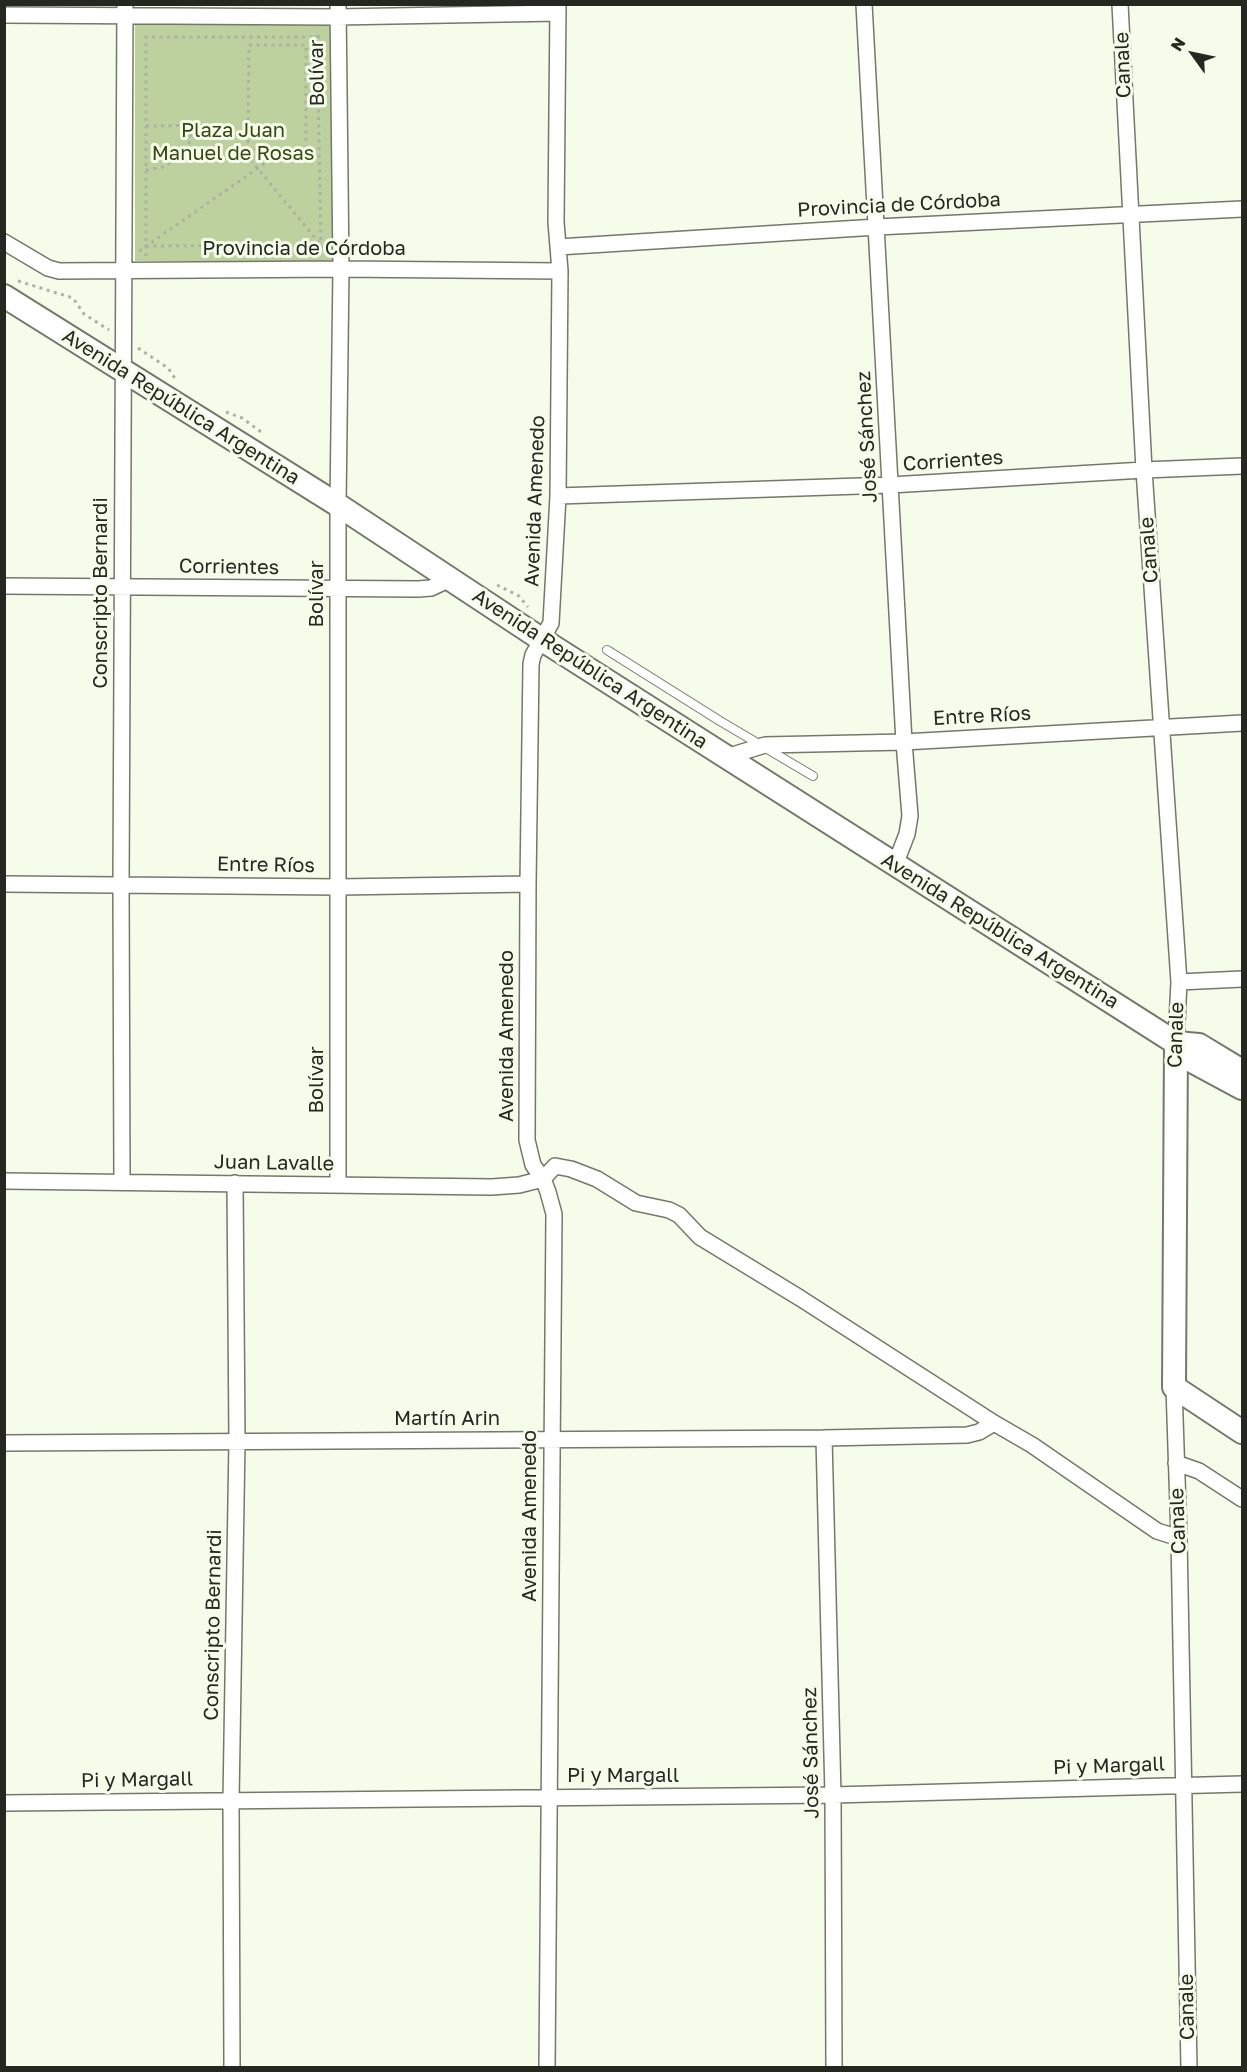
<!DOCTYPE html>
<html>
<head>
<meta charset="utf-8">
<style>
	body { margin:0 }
	#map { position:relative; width:1247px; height:2072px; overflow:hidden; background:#f5fcea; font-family:"Golos Text",sans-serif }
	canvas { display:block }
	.frame { position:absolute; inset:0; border:6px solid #252721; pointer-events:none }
	.north { position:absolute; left:1163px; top:24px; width:60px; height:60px; -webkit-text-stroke:4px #f5fcea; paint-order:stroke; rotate:303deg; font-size:16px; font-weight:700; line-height:24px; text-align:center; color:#252721 }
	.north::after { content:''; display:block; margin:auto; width:21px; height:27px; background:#252721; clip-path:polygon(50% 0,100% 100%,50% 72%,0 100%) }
</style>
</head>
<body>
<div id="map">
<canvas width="1247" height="2072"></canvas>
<div class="frame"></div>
<div class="north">N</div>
</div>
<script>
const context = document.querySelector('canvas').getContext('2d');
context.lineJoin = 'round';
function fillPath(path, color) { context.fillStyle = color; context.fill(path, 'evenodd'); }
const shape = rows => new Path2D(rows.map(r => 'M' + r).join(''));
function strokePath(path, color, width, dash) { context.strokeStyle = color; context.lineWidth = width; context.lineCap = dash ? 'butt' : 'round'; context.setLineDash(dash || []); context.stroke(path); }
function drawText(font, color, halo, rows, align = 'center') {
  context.font = font + ' "Golos Text",sans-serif'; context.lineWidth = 6; context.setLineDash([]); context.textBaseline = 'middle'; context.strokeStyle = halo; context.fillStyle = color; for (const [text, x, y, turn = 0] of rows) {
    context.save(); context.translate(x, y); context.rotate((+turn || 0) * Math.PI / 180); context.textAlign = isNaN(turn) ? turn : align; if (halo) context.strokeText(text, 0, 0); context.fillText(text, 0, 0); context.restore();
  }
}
fillPath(shape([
	[332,23,332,261,135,261,135,24]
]), '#bdd19f');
const lane = shape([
	[607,650,720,721,813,776]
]);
const street = shape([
	[338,4,341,269,338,505,338,1184],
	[864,4,904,742,910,816,907,834,895,865],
	[1120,4,1144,470,1179,982,1176,1043],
	[4,15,337,17,558,13],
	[4,242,48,268,59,271,341,269,560,271],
	[558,247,877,227,1242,209],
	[558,496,890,485,1144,470,1242,466],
	[4,586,418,589,431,588,450,579],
	[726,757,765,745,904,742,1242,723],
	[4,884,339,887,528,884],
	[1179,982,1242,979],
	[4,1181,492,1187,519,1185,543,1179,555,1166,571,1169,597,1179,636,1203,669,1210,679,1215,700,1237,800,1298,994,1423,1032,1445,1157,1531,1179,1538],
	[122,1182,121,884,125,4],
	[1174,1387,1179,1538,1189,2068],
	[824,1438,833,1795,834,2068],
	[4,1443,824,1438,967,1435,979,1432,994,1423],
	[1176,1463,1199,1471,1242,1499],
	[4,1803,833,1795,1242,1784],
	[232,2068,231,1800,237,1441,235,1183],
	[547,2068,554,1214,548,1192,543,1179,533,1165,527,1140,528,884,531,664,533,655,551,623,558,496,560,271,556,222,558,4]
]);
const secondary = shape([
	[4,296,338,505,541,639,1176,1043,1190,1060,1242,1088],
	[1176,1043,1174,1387,1242,1432],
	[1176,1043,1199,1045,1242,1071]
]);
strokePath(lane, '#737969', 10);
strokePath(street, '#737969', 18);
strokePath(secondary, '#737969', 26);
strokePath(shape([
	[249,45,306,45,306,149,248,149,249,45],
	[146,126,215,125,224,128,326,251],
	[146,170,163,167,178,158,189,144,192,125],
	[146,246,321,245,317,35],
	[139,251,284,150],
	[146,256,146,37,323,37],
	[18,281,73,298,84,314,109,330],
	[138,348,168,368,176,380],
	[226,412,242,418,264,434],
	[497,585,519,596,528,607]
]), '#acb2a4', 3, [3, 4.5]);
strokePath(lane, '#fff', 8);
strokePath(street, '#fff', 15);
strokePath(secondary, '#fff', 22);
drawText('20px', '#252721', '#f5fcea', [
	["Canale",1123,65,-92],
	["Bolívar",317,73,-91],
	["Provincia de Córdoba",899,205,-3],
	["Provincia de Córdoba",304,249],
	["Avenida República Argentina",181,407,32],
	["José Sánchez",867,437,-93],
	["Corrientes",953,461,-4],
	["Avenida Amenedo",535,501,-88],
	["Canale",1149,550,-94],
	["Corrientes",229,567,1],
	["Conscripto Bernardi",101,593,-90],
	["Bolívar",317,594,-90],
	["Avenida República Argentina",590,669,33],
	["Entre Ríos",982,716,-3],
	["Entre Ríos",266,865,1],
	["Avenida República Argentina",1000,931,32],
	["Canale",1176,1035,-88],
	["Avenida Amenedo",507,1036,-90],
	["Bolívar",317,1080,-90],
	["Juan Lavalle",274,1163,1],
	["Martín Arin",447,1419],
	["Avenida Amenedo",530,1516,-90],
	["Canale",1178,1521,-92],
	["Conscripto Bernardi",213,1625,-89],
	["José Sánchez",811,1753,-91],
	["Pi y Margall",1109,1766,-2],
	["Pi y Margall",623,1776],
	["Pi y Margall",137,1780,-1],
	["Canale",1187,2007,-91]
]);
drawText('20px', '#364711', '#f5fcea', [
	["Plaza Juan",233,131],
	["Manuel de Rosas",233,154]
]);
</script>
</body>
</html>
